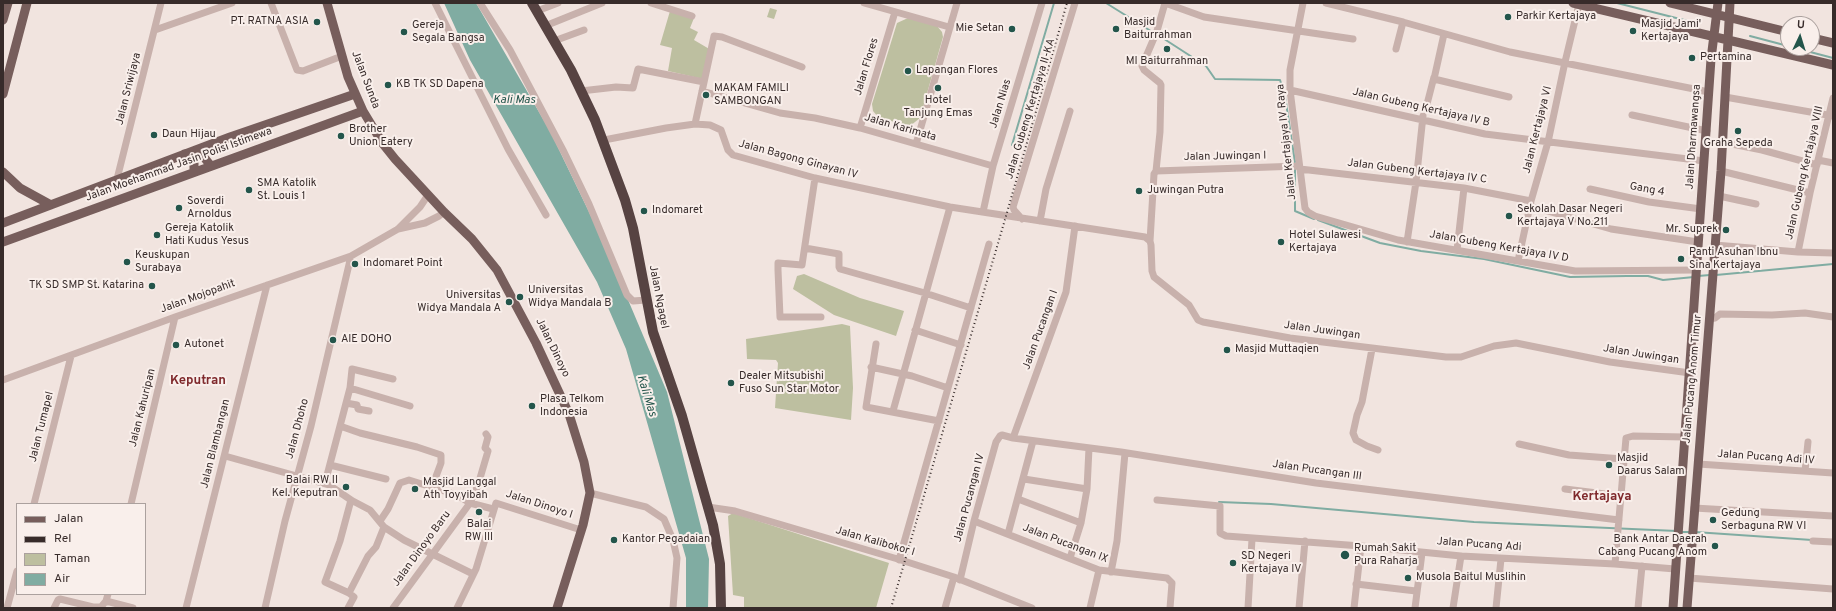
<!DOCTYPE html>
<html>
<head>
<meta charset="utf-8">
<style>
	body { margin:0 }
	#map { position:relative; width:1836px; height:611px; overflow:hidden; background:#f1e4df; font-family:Overpass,sans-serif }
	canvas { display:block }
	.frame { position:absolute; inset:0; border:4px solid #372b2a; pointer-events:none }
	.legend { position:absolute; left:16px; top:503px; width:130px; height:92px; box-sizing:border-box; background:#f9efeb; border:1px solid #aba19e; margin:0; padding:5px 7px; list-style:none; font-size:12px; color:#372b2a }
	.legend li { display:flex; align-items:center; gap:8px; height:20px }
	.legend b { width:20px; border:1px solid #aba19e }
	.north { position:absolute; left:1780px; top:16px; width:40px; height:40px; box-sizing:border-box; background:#f9efeb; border:1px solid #aba19e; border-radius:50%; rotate:4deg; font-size:11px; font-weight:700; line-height:16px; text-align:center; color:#372b2a }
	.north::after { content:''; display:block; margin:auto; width:14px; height:18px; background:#23554b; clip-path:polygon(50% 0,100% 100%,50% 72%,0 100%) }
</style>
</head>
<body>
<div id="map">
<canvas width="1836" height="611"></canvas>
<div class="frame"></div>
<ul class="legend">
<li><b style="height:5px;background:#775e5c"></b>Jalan</li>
<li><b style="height:5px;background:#372b2a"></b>Rel</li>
<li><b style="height:11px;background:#bdbfa0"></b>Taman</li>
<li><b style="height:11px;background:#80aca2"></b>Air</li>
</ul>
<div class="north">U</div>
</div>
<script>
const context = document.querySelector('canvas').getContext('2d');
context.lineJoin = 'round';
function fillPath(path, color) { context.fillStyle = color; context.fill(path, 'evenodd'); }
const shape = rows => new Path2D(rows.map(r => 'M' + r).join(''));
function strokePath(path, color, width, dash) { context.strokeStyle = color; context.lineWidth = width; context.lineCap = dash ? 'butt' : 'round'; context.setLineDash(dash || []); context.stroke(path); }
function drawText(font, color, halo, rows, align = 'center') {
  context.font = font + ' Overpass,sans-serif'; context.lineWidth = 4; context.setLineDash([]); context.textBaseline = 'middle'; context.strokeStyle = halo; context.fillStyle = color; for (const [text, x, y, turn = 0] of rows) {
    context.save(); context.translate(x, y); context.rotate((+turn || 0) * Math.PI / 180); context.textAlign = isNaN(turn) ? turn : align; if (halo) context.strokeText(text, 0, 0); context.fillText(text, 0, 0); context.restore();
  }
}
fillPath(shape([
	[770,8,777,10,774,19,767,17],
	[670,11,694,18,690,28,698,32,694,40,711,50,703,79,668,71,672,48,660,45],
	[908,18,937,26,942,32,943,37,920,118,910,126,879,118,873,111,872,104,897,23],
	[804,274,860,298,904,311,896,336,834,315,793,289,797,276],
	[842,324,850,326,853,388,851,420,775,408,778,363,776,360,747,359,746,339],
	[733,513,889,563,876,608,744,608,744,597,733,595,728,516]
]), '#bdbfa0');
fillPath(shape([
	[444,3,476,3,550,131,604,243,667,392,709,559,708,608,686,608,686,558,626,349,597,282,470,60]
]), '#80aca2');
strokePath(shape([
	[1106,3,1154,33],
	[1617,3,1688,21],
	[1158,35,1206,66,1215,79,1280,80,1285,96,1295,162],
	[1750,36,1788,46],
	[1795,48,1833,58],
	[1012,145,1054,3],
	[1295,169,1295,211,1314,219],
	[1318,220,1380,243,1421,251,1484,259,1570,277,1627,276,1648,276,1663,280,1694,277],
	[1716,275,1833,264],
	[1698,276,1710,275],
	[1219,502,1271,504,1474,522,1677,531],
	[1681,532,1691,532],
	[1695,532,1812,540]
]), '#80aca2', 2);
strokePath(shape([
	[271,3,297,70,303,71,342,56],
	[435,3,508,149,546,215],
	[480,3,510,50,564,152,589,204,627,295,633,301,646,300],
	[651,3,692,16],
	[864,3,949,27],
	[1303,3,1290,70,1290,90,1305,208,1308,212,1315,216,1398,240,1575,271,1696,270],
	[1326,3,1403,22,1510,52,1709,92],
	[537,11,558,3],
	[545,26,602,3],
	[155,30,232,3],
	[1444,34,1434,79,1509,97],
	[554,41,584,30],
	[1396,49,1403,22],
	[1290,90,1485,134,1704,161],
	[581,91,616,87,633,88,638,69,704,82],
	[702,91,780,113,815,118,860,128,993,166],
	[1725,97,1833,116],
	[1426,108,1434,77],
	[1632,115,1707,131],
	[695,124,714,36,722,37,802,67],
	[860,128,895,12],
	[604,140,666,128,695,124,710,125,721,130,728,150,733,155,815,178,950,207,1145,237,1150,241,1151,245,1152,271,1154,277,1189,305,1198,320,1203,322,1290,338,1446,357,1461,357,1494,346,1516,343,1610,362,1690,373],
	[1722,142,1762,150,1817,165],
	[916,144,957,3],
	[1818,160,1833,163],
	[1300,169,1464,188,1531,201],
	[1156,171,1299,166],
	[1721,171,1810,193],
	[815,178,802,265,778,263,778,270,780,317,821,317],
	[117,179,161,3],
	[1590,189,1649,202,1701,209],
	[1719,196,1756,204],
	[1530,206,1611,229,1698,242],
	[983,212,993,166,1042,3],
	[1022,219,1014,210,1013,207,1075,3],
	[1040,221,1046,189,1070,111],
	[398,229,425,223,439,216,444,212],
	[1150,241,1154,174,1156,171,1160,132,1161,85,1160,83,1144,70,1142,66,1157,31,1165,3,1204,17,1353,39],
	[1407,242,1416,182,1423,116],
	[1715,245,1798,252,1833,253],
	[805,248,839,254,839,267,840,269,925,293,971,308],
	[1457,250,1464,188],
	[1798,252,1810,193,1833,98],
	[1518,261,1531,201,1548,142,1565,62,1579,4],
	[1709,319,1715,318,1720,314,1772,315,1805,313,1833,317],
	[915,330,961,345],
	[876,344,866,407,939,421],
	[1372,349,1362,402,1357,415,1353,433,1356,440,1367,446,1378,450],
	[871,367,912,376,948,388],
	[3,380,175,317,351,256,398,229,420,207,428,195],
	[350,388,410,406],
	[346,403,357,405,358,409,369,411],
	[893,411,950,207],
	[340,426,360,433,417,447,441,455,441,463,432,487],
	[1013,438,1066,292,1075,226],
	[1519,444,1569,455,1623,459],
	[225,456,329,485,351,500,370,510,384,527,404,540,473,574],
	[1698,464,1833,473],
	[330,465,386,479],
	[1805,471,1808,442],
	[1024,479,1087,489],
	[325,483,350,388,352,369,393,379],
	[1565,489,1621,496],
	[590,493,646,507,664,519,673,540,677,558,673,608],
	[1018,499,1081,523],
	[1157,500,1220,506,1220,533,1226,536,1361,546,1461,556,1615,564,1675,569],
	[34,504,71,356],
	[131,504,175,317],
	[708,507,735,511,901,560,954,577,1032,608],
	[1694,508,1833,516],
	[380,521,388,509,400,483,409,480,457,495,470,503,493,509],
	[974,521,1099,570,1167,578,1172,583,1170,608],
	[1008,534,1033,441],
	[1813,541,1833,542],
	[1070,558,1081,523,1087,489,1089,448],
	[899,560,989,244],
	[1615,564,1626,438,1633,436,1685,437],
	[1111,572,1117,541,1125,453],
	[1689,578,1833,589],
	[960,580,974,521,996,442,1000,436,1002,435,1013,438,1121,452,1316,483,1619,520],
	[1356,584,1416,591],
	[349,593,325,582,340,541,351,500],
	[106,601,133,608],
	[7,608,17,571],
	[54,608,58,600,60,599,93,607,101,607,106,601,108,594],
	[186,608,267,285],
	[265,608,285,521,311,426,351,256],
	[348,608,354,597,349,593,368,556,376,547,384,527],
	[393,608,470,503,478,485,488,451,485,448,488,437,486,434],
	[457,608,476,569,496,503,581,530],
	[945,608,954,577],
	[1090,608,1099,570],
	[1248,608,1252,539],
	[1299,608,1305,541],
	[1354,608,1361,546],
	[1415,608,1422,553],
	[1453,608,1461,556],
	[1496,608,1501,559],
	[1638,608,1642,566]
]), '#c8b1ac', 7);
strokePath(shape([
	[327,3,348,77,363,111,383,144,395,159,444,212,472,239,497,270,536,343,569,414,584,462,590,493,583,525,557,608],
	[1573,3,1833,65],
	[1670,3,1788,32],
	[3,20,8,3],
	[1812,38,1833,43],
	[3,94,27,3],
	[204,147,203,156,211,166],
	[184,154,194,163,194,172],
	[3,172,20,188,51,205],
	[3,223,230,137,355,94],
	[3,242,363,111],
	[1673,608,1711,59,1718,3],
	[1687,608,1721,171,1730,3]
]), '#775e5c', 9);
strokePath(shape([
	[532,3,571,70,595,120,625,200,633,228,653,332,682,416,713,525,720,564,721,608]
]), '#574342', 10);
strokePath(shape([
	[891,608,1006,216,1067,3]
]), '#372b2a', 2, [1, 3]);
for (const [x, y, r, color] of [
	[1508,17,4,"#23554b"],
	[317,22,4,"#23554b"],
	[1012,29,4,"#23554b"],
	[1116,29,4,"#23554b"],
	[1633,31,4,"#23554b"],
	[404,32,4,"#23554b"],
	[1167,49,4,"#23554b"],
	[1692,58,4,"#23554b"],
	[908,71,4,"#23554b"],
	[388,85,4,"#23554b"],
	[938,88,4,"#23554b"],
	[706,95,4,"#23554b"],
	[1738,131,4,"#23554b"],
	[154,135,4,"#23554b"],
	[341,136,4,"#23554b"],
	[249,190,4,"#23554b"],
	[1139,191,4,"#23554b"],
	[179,208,4,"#23554b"],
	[644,211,4,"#23554b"],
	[1509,216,4,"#23554b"],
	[1726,230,4,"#23554b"],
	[157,235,4,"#23554b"],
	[1281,242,4,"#23554b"],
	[1681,259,4,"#23554b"],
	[127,262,4,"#23554b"],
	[355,264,4,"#23554b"],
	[152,286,4,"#23554b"],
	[520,297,4,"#23554b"],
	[509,302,4,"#23554b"],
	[333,340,4,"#23554b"],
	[176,345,4,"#23554b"],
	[1227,350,4,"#23554b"],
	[731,383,4,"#23554b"],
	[532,406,4,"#23554b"],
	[1609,465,4,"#23554b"],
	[346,487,4,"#23554b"],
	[415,489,4,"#23554b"],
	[479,512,4,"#23554b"],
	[1713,520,4,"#23554b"],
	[614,540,4,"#23554b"],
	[1715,546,4,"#23554b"],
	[1345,555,5,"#23554b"],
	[1233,563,4,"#23554b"],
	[1408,578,4,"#23554b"]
]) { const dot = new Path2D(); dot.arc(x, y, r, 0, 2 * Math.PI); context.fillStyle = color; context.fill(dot); strokePath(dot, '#f9efeb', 1.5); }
drawText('11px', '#372b2a', '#f9efeb', [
	["Parkir Kertajaya",1516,17],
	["PT. RATNA ASIA",309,22,"right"],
	["Masjid",1124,23],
	["Baiturrahman",1124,36],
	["Masjid Jami'",1641,25],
	["Kertajaya",1641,38],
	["Gereja",412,26],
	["Segala Bangsa",412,39],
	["Mie Setan",1004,29,"right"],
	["Pertamina",1700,58],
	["MI Baiturrahman",1167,62,"center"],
	["Lapangan Flores",916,71],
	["KB TK SD Dapena",396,85],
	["MAKAM FAMILI",714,89],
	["SAMBONGAN",714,102],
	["Hotel",938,101,"center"],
	["Tanjung Emas",938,114,"center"],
	["Brother",349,130],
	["Union Eatery",349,143],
	["Daun Hijau",162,135],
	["Graha Sepeda",1738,144,"center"],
	["SMA Katolik",257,184],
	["St. Louis 1",257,197],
	["Juwingan Putra",1147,191],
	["Soverdi",187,202],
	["Arnoldus",187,215],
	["Sekolah Dasar Negeri",1517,210],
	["Kertajaya V No.211",1517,223],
	["Indomaret",652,211],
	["Gereja Katolik",165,229],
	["Hati Kudus Yesus",165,242],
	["Mr. Suprek",1718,230,"right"],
	["Hotel Sulawesi",1289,236],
	["Kertajaya",1289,249],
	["Panti Asuhan Ibnu",1689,253],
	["Sina Kertajaya",1689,266],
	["Keuskupan",135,256],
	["Surabaya",135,269],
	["Indomaret Point",363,264],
	["TK SD SMP St. Katarina",144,286,"right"],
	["Universitas",528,291],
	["Widya Mandala B",528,304],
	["Universitas",501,296,"right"],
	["Widya Mandala A",501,309,"right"],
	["AIE DOHO",341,340],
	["Autonet",184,345],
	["Masjid Muttaqien",1235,350],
	["Dealer Mitsubishi",739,377],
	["Fuso Sun Star Motor",739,390],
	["Plasa Telkom",540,400],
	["Indonesia",540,413],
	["Masjid",1617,459],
	["Daarus Salam",1617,472],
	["Balai RW II",338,481,"right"],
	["Kel. Keputran",338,494,"right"],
	["Masjid Langgal",423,483],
	["Ath Toyyibah",423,496],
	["Gedung",1721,514],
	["Serbaguna RW VI",1721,527],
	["Balai",479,525,"center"],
	["RW III",479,538,"center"],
	["Kantor Pegadaian",622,540],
	["Bank Antar Daerah",1707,540,"right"],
	["Cabang Pucang Anom",1707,553,"right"],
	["Rumah Sakit",1354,549],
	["Pura Raharja",1354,562],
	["SD Negeri",1241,557],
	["Kertajaya IV",1241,570],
	["Musola Baitul Muslihin",1416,578]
], 'left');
drawText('11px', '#372b2a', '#f9efeb', [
	["Jalan Flores",867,67,-73],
	["Jalan Sunda",365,80,69],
	["Jalan Sriwijaya",129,89,-76],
	["Jalan Nias",1001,104,-73],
	["Jalan Gubeng Kertajaya IV B",1421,108,13],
	["Jalan Gubeng Kertajaya II-KA",1031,109,-73],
	["Jalan Karimata",900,128,16],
	["Jalan Kertajaya VI",1538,130,-76],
	["Jalan Dharmawangsa",1694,137,-86],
	["Jalan Kertajaya IV Raya",1287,142,-96],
	["Jalan Juwingan I",1225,157,-1],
	["Jalan Bagong Ginayan IV",798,160,15],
	["Jalan Moehammad Jasin Polisi Istimewa",179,165,-20],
	["Jalan Gubeng Kertajaya IV C",1417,172,7],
	["Jalan Gubeng Kertajaya VIII",1805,173,-77],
	["Gang 4",1647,190,10],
	["Jalan Gubeng Kertajaya IV D",1499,247,10],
	["Jalan Mojopahit",198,297,-20],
	["Jalan Ngagel",658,297,79],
	["Jalan Pucangan I",1041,330,-70],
	["Jalan Juwingan",1322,331,8],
	["Jalan Dinoyo",552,348,64],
	["Jalan Juwingan",1641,355,9],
	["Jalan Pucang Anom Timur",1693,379,-85],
	["Jalan Kahuripan",143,408,-76],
	["Jalan Tumapel",42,427,-76],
	["Jalan Dhoho",298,429,-75],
	["Jalan Blambangan",216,444,-76],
	["Jalan Pucang Adi IV",1766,458,4],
	["Jalan Pucangan III",1317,471,8],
	["Jalan Pucangan IV",970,498,-75],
	["Jalan Dinoyo I",539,505,18],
	["Jalan Kalibokor I",875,542,16],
	["Jalan Pucangan IX",1065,544,21],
	["Jalan Pucang Adi",1479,545,4],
	["Jalan Dinoyo Baru",422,549,-54]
]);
drawText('italic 12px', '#23554b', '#f9efeb', [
	["Kali Mas",514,101],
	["Kali Mas",646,396,73]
]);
drawText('bold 13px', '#7f292c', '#f9efeb', [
	["Keputran",198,381],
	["Kertajaya",1602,497]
]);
</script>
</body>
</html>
